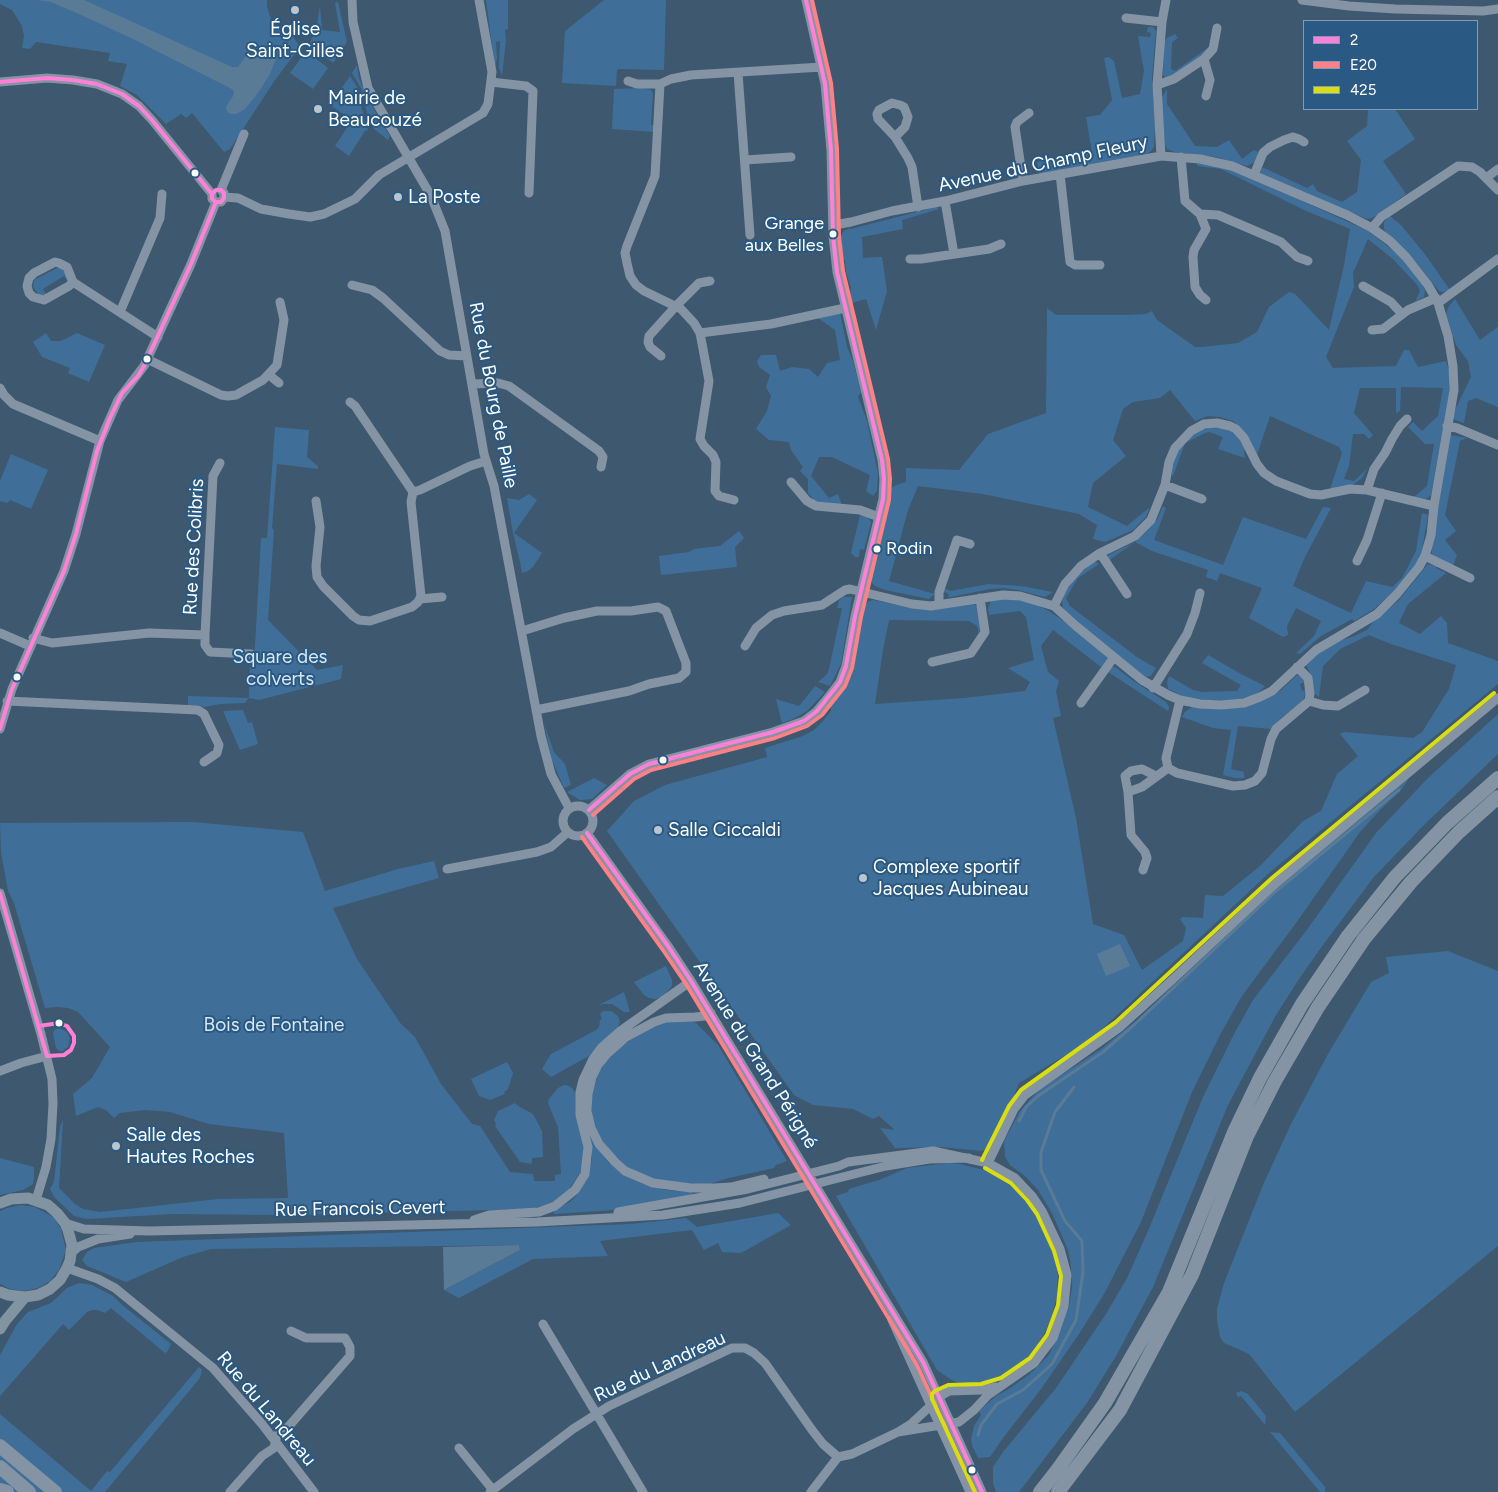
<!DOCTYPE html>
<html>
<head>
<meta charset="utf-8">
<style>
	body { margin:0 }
	#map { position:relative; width:1498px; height:1492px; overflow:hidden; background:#3e586f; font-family:Figtree,sans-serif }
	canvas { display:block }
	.legend { position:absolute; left:1303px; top:20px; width:175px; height:90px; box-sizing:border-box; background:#2a5983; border:1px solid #7f9bb5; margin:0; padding:6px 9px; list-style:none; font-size:15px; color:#fff }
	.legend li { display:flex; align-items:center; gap:10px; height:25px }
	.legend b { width:25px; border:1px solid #7f9bb5 }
</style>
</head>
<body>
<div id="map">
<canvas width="1498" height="1492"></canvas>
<ul class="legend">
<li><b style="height:6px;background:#ff80d6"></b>2</li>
<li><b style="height:6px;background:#ff8087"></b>E20</li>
<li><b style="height:6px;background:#d9de13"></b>425</li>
</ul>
</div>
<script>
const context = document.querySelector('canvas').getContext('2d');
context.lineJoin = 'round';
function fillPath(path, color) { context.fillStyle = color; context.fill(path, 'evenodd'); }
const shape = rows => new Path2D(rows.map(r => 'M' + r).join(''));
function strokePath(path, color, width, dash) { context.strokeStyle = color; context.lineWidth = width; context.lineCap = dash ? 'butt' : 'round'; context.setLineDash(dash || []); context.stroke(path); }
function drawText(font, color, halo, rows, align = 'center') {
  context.font = font + ' Figtree,sans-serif'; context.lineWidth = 4; context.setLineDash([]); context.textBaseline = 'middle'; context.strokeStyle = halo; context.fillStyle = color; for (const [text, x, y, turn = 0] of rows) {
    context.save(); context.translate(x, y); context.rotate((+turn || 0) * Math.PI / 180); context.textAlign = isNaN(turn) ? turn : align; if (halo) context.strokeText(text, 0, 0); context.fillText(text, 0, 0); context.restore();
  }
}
fillPath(shape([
	[0,0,267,0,267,7,272,22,291,34,300,47,275,80,230,149,224,152,192,113,186,118,181,114,166,124,137,95,120,86,127,64,108,61,110,53,36,42,30,49,22,48,24,36,22,26,12,10,0,4],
	[486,0,508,0,508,29,505,30,506,40,502,76,499,68,500,41,496,42,497,58,495,68],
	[604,0,666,0,664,70,618,69,617,71,616,86,562,83,565,31],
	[338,2,347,42,333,63,309,45,316,30,320,6,322,30,340,32,335,3],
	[1148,27,1153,27,1156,31,1152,78,1155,127,1154,147,1151,151,1146,154,1039,174,1037,162,1092,152,1086,117,1100,115,1112,100,1104,58,1109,57,1114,61,1122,98,1140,94,1144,71,1138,36,1150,37,1151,33,1147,32],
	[1175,34,1178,38,1172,42,1171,69,1175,71,1209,47,1208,51,1185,70,1166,78,1163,75,1164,42,1167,38],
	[306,51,328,68,313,89,290,73],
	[357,65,359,78,368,99,390,136,388,140,374,129,369,122,362,90,352,73],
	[350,76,360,92,361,106,368,130,365,131,349,156,335,146,352,120,330,105],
	[644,88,651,90,653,93,651,125,654,125,654,132,612,129,614,89],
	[1167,89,1167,104,1195,146,1217,147,1229,140,1242,159,1254,150,1257,151,1258,156,1255,162,1247,166,1243,165,1216,157,1175,152,1167,149,1165,144,1161,99],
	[1368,109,1395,109,1415,139,1383,161,1406,194,1372,218,1367,219,1362,217,1260,173,1262,168,1264,168,1307,188,1313,184,1317,191,1342,202,1357,192,1361,160,1347,141,1367,126],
	[1197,163,1210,163,1236,171,1368,231,1399,255,1423,286,1425,290,1424,297,1415,302,1420,291,1418,286,1394,260,1368,239,1353,273,1354,287,1326,357,1333,368,1396,366,1404,350,1409,350,1418,367,1446,361,1449,370,1449,394,1431,495,1426,499,1414,497,1427,486,1434,444,1425,444,1408,427,1413,422,1422,431,1438,416,1443,388,1401,387,1400,411,1396,413,1396,388,1360,388,1354,413,1373,435,1369,439,1364,434,1353,434,1349,466,1344,479,1354,481,1367,469,1362,478,1357,482,1351,486,1330,489,1342,453,1339,447,1270,416,1257,455,1241,428,1233,421,1220,417,1207,416,1195,421,1170,390,1160,398,1133,402,1123,409,1113,440,1126,456,1093,483,1088,507,1127,526,1150,507,1146,517,1133,530,1105,542,1093,539,1097,525,1079,514,983,494,918,486,908,510,889,581,935,594,929,599,885,590,875,586,872,583,871,579,881,545,877,541,890,489,896,485,906,482,906,468,959,470,988,434,1046,413,1047,308,1056,315,1127,315,1146,314,1152,311,1157,320,1195,347,1202,347,1238,343,1257,332,1269,307,1289,292,1295,294,1329,330,1344,265,1350,229,1304,210,1221,169,1197,166],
	[936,207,939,209,902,220,903,229,862,237,863,258,882,257,887,291,876,330,866,299,852,303,850,295,851,287,846,272,845,260,842,258,841,236,844,231,850,228,851,229],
	[1390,216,1401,225,1424,253,1450,290,1443,292,1439,291,1415,261,1386,233,1384,229,1384,222],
	[59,267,65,270,68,282,64,276,43,289,47,296,39,295,33,287,34,280],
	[1455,299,1480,340,1498,327,1498,407,1476,398,1468,401,1464,423,1453,419,1453,414,1471,377,1468,361,1456,345,1446,314,1449,306],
	[840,312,847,347,853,361,861,392,858,397,867,421,878,473,877,491,873,496,866,491,870,475,832,457,819,457,811,476,829,498,838,494,841,502,841,504,822,506,814,500,808,493,808,479,800,471,803,467,791,450,789,442,769,440,756,429,767,411,771,396,766,387,770,375,759,367,757,361,761,355,776,355,780,371,792,367,809,369,818,377,827,363,840,360,835,330,818,318],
	[46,333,51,341,61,341,77,333,105,345,89,382,68,373,70,368,42,357,33,342],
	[1220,426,1234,433,1240,440,1245,449,1244,451,1245,458,1218,449,1223,437,1209,432,1205,433,1185,443,1173,476,1172,476,1171,466,1181,445,1187,438,1203,429],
	[275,427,309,430,307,457,318,466,318,469,277,464,272,528,274,530,268,620,317,670,343,665,341,679,259,700,249,698,245,703,221,704,203,707,200,705,188,705,188,696,249,698,250,663,253,662,255,646,261,538,267,538],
	[1450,435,1467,438,1460,441,1445,515,1456,531,1445,540,1457,555,1453,566,1433,556,1431,549],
	[11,454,48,470,31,509,10,500,7,503,0,501,0,481],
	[529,494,537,500,514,533,542,553,533,567,528,571,522,573,520,562,513,533,507,498,519,500],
	[1163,506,1166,508,1154,540,1223,565,1243,517,1306,539,1323,507,1331,508,1304,559,1293,586,1351,613,1366,581,1392,587,1402,578,1416,551,1422,513,1428,515,1421,556,1416,565,1402,584,1374,609,1354,621,1352,619,1321,636,1300,654,1296,653,1314,636,1321,621,1296,608,1287,626,1288,635,1283,637,1249,618,1262,588,1220,573,1217,581,1206,577,1208,570,1152,551,1135,542,1108,561,1108,555,1135,542,1145,533,1157,520],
	[860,515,867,516,871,522,864,550,860,549,859,557,855,557,851,553],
	[739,531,744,538,735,547,737,567,661,575,659,556,689,552,694,549,720,546],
	[1093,562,1096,562,1099,564,1078,578,1066,598,1070,606,1137,657,1156,668,1151,676,1145,677,1142,675,1071,617,1063,608,1062,601,1068,588,1076,577],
	[1428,564,1437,566,1436,568,1446,573,1408,604,1399,623,1420,634,1441,616,1447,623,1448,643,1498,661,1498,684,1269,873,1102,1029,1076,1049,1019,1083,1013,1098,987,1148,982,1151,941,1147,895,1148,880,1128,895,1130,879,1116,873,1119,853,1109,813,1105,794,1095,607,831,634,801,665,785,767,757,765,748,803,736,814,730,822,722,831,711,831,703,847,677,853,658,862,613,866,604,869,601,873,600,917,609,935,610,972,603,977,606,981,625,979,634,977,626,969,621,889,620,883,650,875,704,964,698,1025,691,1030,682,1008,668,1034,660,1026,617,1020,611,989,615,988,608,992,599,1011,599,1030,602,1049,611,1071,626,1108,658,1101,667,1053,630,1041,646,1048,672,1059,681,1056,691,1061,716,1053,718,1076,818,1093,924,1124,935,1142,970,1183,941,1186,928,1180,919,1183,917,1203,918,1205,895,1223,896,1260,866,1303,821,1321,811,1337,774,1358,756,1340,734,1344,732,1413,738,1422,732,1449,689,1456,665,1391,644,1369,635,1340,649,1323,666,1319,697,1314,693,1311,676,1306,664,1307,661,1331,643,1352,637,1367,630,1373,622,1399,600],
	[988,584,1021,586,1053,592,1045,597,1018,590,1003,588,990,589,951,597,948,597,949,595,946,592,943,593,943,588,951,591],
	[843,597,852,597,841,664,830,686,818,682,827,674,829,669,842,608,837,608,839,601],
	[1208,655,1241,674,1265,686,1256,695,1232,701,1189,699,1168,689,1167,682,1169,676,1193,690,1202,692,1237,691,1241,685,1202,663],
	[1111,667,1115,667,1135,682,1166,702,1169,707,1168,711,1108,672],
	[1297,675,1303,678,1305,682,1300,684,1302,691,1306,690,1303,701,1280,719,1272,729,1238,726,1231,769,1244,772,1244,778,1235,778,1223,775,1231,730,1213,728,1182,717,1185,712,1192,707,1215,709,1233,708,1250,705,1280,691],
	[815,686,825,692,807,711,793,719,782,723,776,699,799,706],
	[243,710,248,723,252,722,258,744,240,750,223,711],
	[1498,714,1498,754,1424,825,1373,878,1323,945,1299,979,1276,1015,1228,1105,1153,1287,1116,1356,1087,1403,1019,1492,996,1492,993,1483,993,1467,1003,1452,1056,1388,1106,1314,1127,1278,1148,1231,1203,1097,1234,1034,1253,1000,1306,931,1376,833,1427,779],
	[544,724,554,752,565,764,571,785,564,788,552,760],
	[594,778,607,785,592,799,580,800,567,792],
	[1409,778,1402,789,1381,809,1360,832,1296,923,1242,996,1221,1033,1192,1092,1141,1222,1104,1294,1079,1334,1041,1389,1003,1438,990,1457,978,1458,972,1445,971,1439,974,1426,981,1415,979,1411,996,1396,1009,1389,1030,1374,1049,1355,1069,1306,1072,1288,1071,1266,1068,1250,1052,1213,1038,1190,1025,1176,1010,1165,1005,1157,1004,1141,1020,1111,1036,1093,1046,1085,1101,1049,1137,1020,1280,884],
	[193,822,303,832,325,891,398,869,434,861,439,878,333,908,357,959,401,1024,415,1037,441,1084,472,1124,480,1126,510,1172,533,1174,534,1181,555,1181,555,1175,561,1174,558,1127,548,1103,549,1099,558,1088,564,1085,569,1086,573,1089,577,1096,584,1147,584,1160,581,1171,568,1191,558,1200,533,1209,287,1215,173,1214,87,1219,74,1216,54,1197,50,1189,54,1182,60,1127,63,1120,59,1188,75,1204,83,1209,100,1212,218,1199,288,1198,284,1133,209,1124,170,1112,145,1110,120,1113,114,1118,106,1110,98,1107,76,1116,73,1094,92,1078,110,1047,78,1012,68,1008,57,1007,45,1008,14,903,8,891,1,852,0,823],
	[1448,951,1498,971,1498,1246,1295,1412,1250,1355,1245,1352,1224,1343,1220,1337,1217,1320,1217,1309,1224,1283,1263,1185,1291,1124,1328,1054,1371,982,1389,973,1386,957],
	[666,966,672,980,672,986,662,997,655,999,649,998,644,995,634,982],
	[624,992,630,1012,624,1012,612,1004,603,1004,597,1006],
	[603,1011,611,1011,618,1016,620,1022,617,1029,589,1056,551,1077,542,1069,551,1054,596,1030,599,1027,600,1020,602,1019,600,1014],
	[691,1021,696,1023,718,1045,787,1161,776,1165,774,1168,729,1178,706,1185,652,1180,628,1169,608,1153,594,1125,592,1115,591,1096,597,1077,601,1069,607,1060,621,1046,640,1033,664,1022],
	[59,1028,67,1032,70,1038,68,1047,61,1052,56,1048,53,1034,54,1030],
	[507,1062,513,1073,508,1089,504,1092,505,1094,490,1100,479,1096,471,1079],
	[515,1103,518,1106,533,1114,542,1131,543,1157,532,1158,532,1164,520,1162,495,1126,496,1124,494,1120,498,1111],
	[590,1137,608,1162,626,1176,643,1184,665,1190,692,1192,691,1198,613,1210,554,1214,554,1211,571,1201,578,1194,587,1178,592,1159],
	[0,1158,34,1167,34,1179,33,1184,23,1190,0,1195],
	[948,1163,960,1164,984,1170,1006,1181,1023,1195,1030,1204,1042,1223,1054,1253,1058,1275,1057,1296,1052,1316,1044,1334,1034,1351,1019,1365,1010,1372,990,1381,971,1384,956,1382,950,1379,937,1370,836,1196,848,1192,849,1189,879,1180,907,1168],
	[21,1205,35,1207,53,1217,61,1229,66,1250,59,1270,50,1281,38,1288,24,1291,10,1289,0,1284,0,1211,7,1208],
	[778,1213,791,1225,741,1253,722,1252,718,1243,704,1250,692,1230,600,1241,608,1256,533,1259,459,1298,444,1290,520,1250,519,1245,211,1249,183,1257,126,1282,87,1266,82,1260,87,1252,94,1248,137,1242,631,1224,686,1218,697,1227],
	[79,1283,92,1285,113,1296,121,1304,171,1344,167,1352,165,1353,111,1308,105,1313,98,1310,92,1310,87,1312,69,1330,63,1324,0,1396,0,1355,17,1324,28,1312,51,1303,67,1288],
	[199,1367,202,1370,200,1378,105,1492,0,1492,0,1414,91,1491,107,1471,110,1472],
	[1241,1391,1248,1394,1266,1416,1265,1425,1241,1396,1238,1397,1236,1393],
	[1270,1432,1280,1433,1325,1487,1325,1492,1320,1492]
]), '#3f6f99');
fillPath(shape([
	[38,0,84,0,232,67,238,67,249,52,260,47,272,48,277,56,270,74,258,93,245,109,236,114,231,114,227,112,226,107,233,96,234,91,230,88,131,38,79,14,51,2],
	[1120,944,1130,966,1106,976,1097,954],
	[519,1245,520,1250,444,1290,443,1247]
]), '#5a7b96');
strokePath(shape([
	[1019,1121,1026,1107,1038,1096,1103,1052,1134,1025,1275,892,1399,790],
	[978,1435,981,1425,997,1404,1023,1390,1052,1364,1076,1320,1083,1272,1082,1241,1065,1221,1041,1170,1041,1152,1055,1112,1074,1087]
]), '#5a7b96', 3);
strokePath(shape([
	[352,0,353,22,368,88,431,196,445,231,484,454,494,486,541,736,551,774,569,808],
	[1302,0,1349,6,1395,9,1483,11,1498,9],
	[1126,18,1162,22],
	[738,73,750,235],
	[628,81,637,84,660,84,671,79,691,75,822,67],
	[0,82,47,78,73,80,97,84,122,94,139,106,152,120,212,194,212,199,216,202],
	[491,82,526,86,533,91,529,193],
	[660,84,655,176,627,246,625,253,627,263,630,276,636,285,644,291,681,309,694,323,700,333,709,381,700,439,704,446,713,455,716,462,715,491,719,496,734,500],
	[1157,85,1174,79,1204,59],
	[1206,96,1210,80,1204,59,1213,49,1217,28],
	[895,137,905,127,908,117,904,107,900,105,892,103,879,110,877,114,878,119,895,137,908,158,912,167,918,207],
	[1161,156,1157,85,1162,22,1166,0],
	[1181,157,1185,201,1200,214,1218,215,1281,242,1297,257,1308,261],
	[745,160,791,157],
	[1060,174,1070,262,1075,265,1100,265],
	[1254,175,1263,153,1270,147,1284,140,1293,137,1299,139,1304,142],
	[1486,178,1498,169],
	[1023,181,1015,127,1017,122,1029,113],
	[221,190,244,134],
	[224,197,238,198,261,209,289,214,310,217,324,214,355,199,379,175,483,113,488,104,492,72,479,0],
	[945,201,954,254],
	[1200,214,1206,229,1194,250,1193,257,1195,287,1200,295,1206,300],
	[1372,228,1381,217,1458,166,1472,167,1480,172,1498,190],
	[910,259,921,259,989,249,1001,244],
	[73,282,69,286,44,300,33,297,29,293,27,286,29,278,34,273,55,262,59,263,67,267,73,282,158,337],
	[352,285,372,290,383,298,440,351,449,355,467,356],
	[1363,286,1391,302,1402,314],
	[1438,303,1498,259],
	[120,312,160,218,162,194],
	[1372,330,1383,329,1408,310,1436,298],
	[700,333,771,324,845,308],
	[661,356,650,347,648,342,649,336,676,306,699,283,710,281],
	[147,359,221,395,228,396,236,395,263,380,277,365,284,320,280,302],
	[269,375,279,383],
	[473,384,498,383,509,386,599,451,603,457,601,467],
	[0,388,4,395,13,404,100,441],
	[350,402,355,406,413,492],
	[1447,426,1457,428,1498,445],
	[791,482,807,501,816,506,860,510,879,517],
	[1165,485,1202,499],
	[1367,490,1374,469,1385,453,1392,439,1400,426,1407,419],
	[316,501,320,527,316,566,317,577,323,586,353,616,359,620,370,621,412,607,418,602,421,596,411,502,413,492,420,490,470,466,486,461],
	[1100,553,1127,594],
	[1425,556,1470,578],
	[1357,561,1367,540,1382,493],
	[420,599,442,597],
	[939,605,939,592,957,540,970,544],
	[1054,606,1065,584,1081,566,1100,553,1135,536,1151,520,1165,485,1169,462,1175,448,1191,431,1204,424,1217,423,1230,426,1236,429,1244,438,1257,464,1264,473,1276,481,1310,494,1321,495,1350,489,1367,490,1434,506],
	[522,631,564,618,597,611,631,611,658,607,666,611,686,663,686,672,679,678,649,684,629,691,536,710],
	[0,633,30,646],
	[205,635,205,645,210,652,251,654],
	[33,638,52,643,149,633,205,635,213,476,220,463],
	[745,646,756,628,772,615,784,611,822,605,845,590,850,589,912,604,931,606,1003,595,1020,596,1054,606,1076,626,1142,680,1168,695,1180,700,1200,704,1221,705,1244,703,1260,697,1272,691,1316,650,1377,614,1397,594,1419,567,1425,556,1431,535,1434,506,1454,390,1453,366,1448,336,1438,303,1428,285,1406,257,1390,241,1372,228,1347,215,1232,166,1200,159,1161,156,1023,181,945,201,892,211,851,222,834,225],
	[932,662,971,653,985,632,980,598],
	[1153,688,1187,634,1195,613,1200,593],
	[1180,700,1166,758,1168,768,1177,773,1233,786,1245,785,1255,781,1262,773,1271,739,1276,729,1309,701,1310,694,1308,678,1297,667],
	[7,701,198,710,204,714,219,745,217,753,204,762],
	[1309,701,1323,705,1338,706,1365,690],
	[1081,703,1114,657],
	[0,729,12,689,64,571,76,534,100,441,118,400,144,366,191,264,216,202,221,202,224,198,224,193,221,190],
	[1156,776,1142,769,1131,771,1125,776,1128,792,1142,787,1168,768],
	[1128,792,1131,835,1145,852,1147,858,1143,870],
	'563 821a15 15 0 1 1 30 0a15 15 0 1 1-30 0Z',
	[589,810,630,774,649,764,773,732,804,721,817,711,827,699,840,682,846,666,855,616,883,499,884,479,882,460,837,272,833,236,831,150,825,84,806,0],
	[587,833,668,946,691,981,923,1362,982,1492],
	[447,869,537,852,551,847,568,832],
	[0,893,41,1034,52,1079,53,1104,51,1139,46,1167,36,1200],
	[711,1013,705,1016,695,1017,666,1018,654,1022,626,1037,607,1054,598,1065,592,1077,588,1094,587,1111,591,1128,599,1144,615,1162,625,1171,653,1183,691,1188,714,1188,731,1187,764,1179],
	[0,1071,21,1063,47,1056],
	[988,1163,1014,1109,1025,1095,1120,1027,1171,981,1276,883,1498,698],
	[618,1212,748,1189,839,1166,848,1162,933,1151,988,1163,1015,1178,1032,1196,1042,1211,1060,1249,1067,1275,1064,1306,1053,1338,1034,1363,988,1395,974,1410,959,1422,898,1432],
	[474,1220,489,1215,539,1212,555,1206,575,1190,585,1174,588,1147,580,1115,580,1092,583,1080,593,1059,602,1047,619,1032,691,981],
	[65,1223,84,1229,149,1231,537,1222,663,1215,740,1203,886,1166,929,1159,969,1158],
	[71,1253,78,1247,98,1239,130,1234],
	[67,1268,98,1279,115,1288,213,1368,262,1424,314,1492],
	[892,1320,970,1492],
	[543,1324,643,1492],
	[459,1448,493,1490],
	[230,1492,262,1456,274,1448,277,1435,289,1426,350,1356,350,1347,345,1338,306,1338,291,1331],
	[490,1492,573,1429,609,1406,732,1348,745,1348,754,1353,765,1363,812,1430,823,1444,838,1457,852,1454,898,1432,911,1424,942,1395,949,1391,982,1390,996,1387],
	[811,1492,838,1457]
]), '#8494a5', 9);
strokePath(shape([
	[0,1203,11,1199,28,1198,48,1205,57,1213,65,1223,68,1230,72,1245,70,1261,67,1268,60,1280,50,1289,38,1295,25,1297,8,1295,0,1292],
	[0,1329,5,1321,25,1297]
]), '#8294a2', 11);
strokePath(shape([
	[0,1446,55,1492],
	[0,1467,29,1492],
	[0,1490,7,1492],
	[1040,1492,1058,1469,1105,1403,1169,1292,1235,1130,1260,1078,1302,1004,1348,936,1395,877,1447,823,1498,778],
	[1058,1492,1120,1410,1192,1275,1247,1136,1275,1081,1318,1007,1364,939,1411,882,1459,832,1498,797]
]), '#8494a4', 14);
strokePath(shape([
	[0,82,47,78,73,80,97,84,122,94,139,106,152,120,212,194,212,199,216,202],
	[0,729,12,689,64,571,76,534,97,451,110,418,122,393,138,376,144,366,191,264,216,202,221,202,224,198,224,193,221,190,216,190,212,194],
	[589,810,630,774,649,764,773,732,804,721,817,711,840,682,846,666,855,616,883,499,884,479,882,460,837,272,833,236,831,150,825,84,806,0],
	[587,833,668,946,691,981,923,1362,982,1492],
	[0,893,47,1056,64,1055,71,1050,74,1043,74,1036,67,1026,59,1023,39,1026]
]), '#ff80d6', 4);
strokePath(shape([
	[593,815,634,779,651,770,775,738,807,726,822,715,845,686,852,668,861,617,889,500,890,479,888,459,843,271,839,236,837,149,831,83,812,0],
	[582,837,663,950,686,984,917,1365,975,1492]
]), '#ff8087', 4);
strokePath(shape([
	[982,1160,1009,1106,1021,1090,1116,1022,1272,878,1494,693],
	[975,1492,932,1399,932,1394,935,1391,948,1385,981,1384,1001,1378,1030,1358,1047,1335,1058,1305,1061,1276,1054,1251,1037,1214,1027,1200,1011,1183,985,1168]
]), '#d9de13', 4);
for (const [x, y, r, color] of [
	[295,10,5,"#bbc5cd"],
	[318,109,5,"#bbc5cd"],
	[195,173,4.5,"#fff"],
	[398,197,5,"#bbc5cd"],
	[833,234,4.5,"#fff"],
	[147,359,4.5,"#fff"],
	[877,549,4.5,"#fff"],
	[17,677,4.5,"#fff"],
	[663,760,4.5,"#fff"],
	[658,830,5,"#bbc5cd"],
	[863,878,5,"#bbc5cd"],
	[59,1023,4.5,"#fff"],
	[116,1146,5,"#bbc5cd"],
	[972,1470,4.5,"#fff"]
]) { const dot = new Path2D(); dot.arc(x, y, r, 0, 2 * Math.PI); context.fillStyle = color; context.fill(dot); strokePath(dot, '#2a5983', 2); }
drawText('18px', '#fff', '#2a5983', [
	["Grange",824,224],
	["aux Belles",824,246],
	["Rodin",886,549,"left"]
], 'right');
drawText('19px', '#fff', '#2a5983', [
	["Église",295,29,"center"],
	["Saint-Gilles",295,51,"center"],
	["Mairie de",328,98],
	["Beaucouzé",328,120],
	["La Poste",408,197],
	["Salle Ciccaldi",668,830],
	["Complexe sportif",873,867],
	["Jacques Aubineau",873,889],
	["Salle des",126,1135],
	["Hautes Roches",126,1157]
], 'left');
drawText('19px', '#fff', '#2a5983', [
	["Avenue du Champ Fleury",1043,164,-12],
	["Rue du Bourg de Paille",493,395,79],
	["Rue des Colibris",194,547,-87],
	["Avenue du Grand Périgné",755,1055,58],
	["Rue Francois Cevert",360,1209,-1],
	["Rue du Landreau",660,1367,-25],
	["Rue du Landreau",266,1409,50]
]);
drawText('19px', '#d6e7f5', '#2a5983', [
	["Square des",280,657],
	["colverts",280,679],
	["Bois de Fontaine",274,1025]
]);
</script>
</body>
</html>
